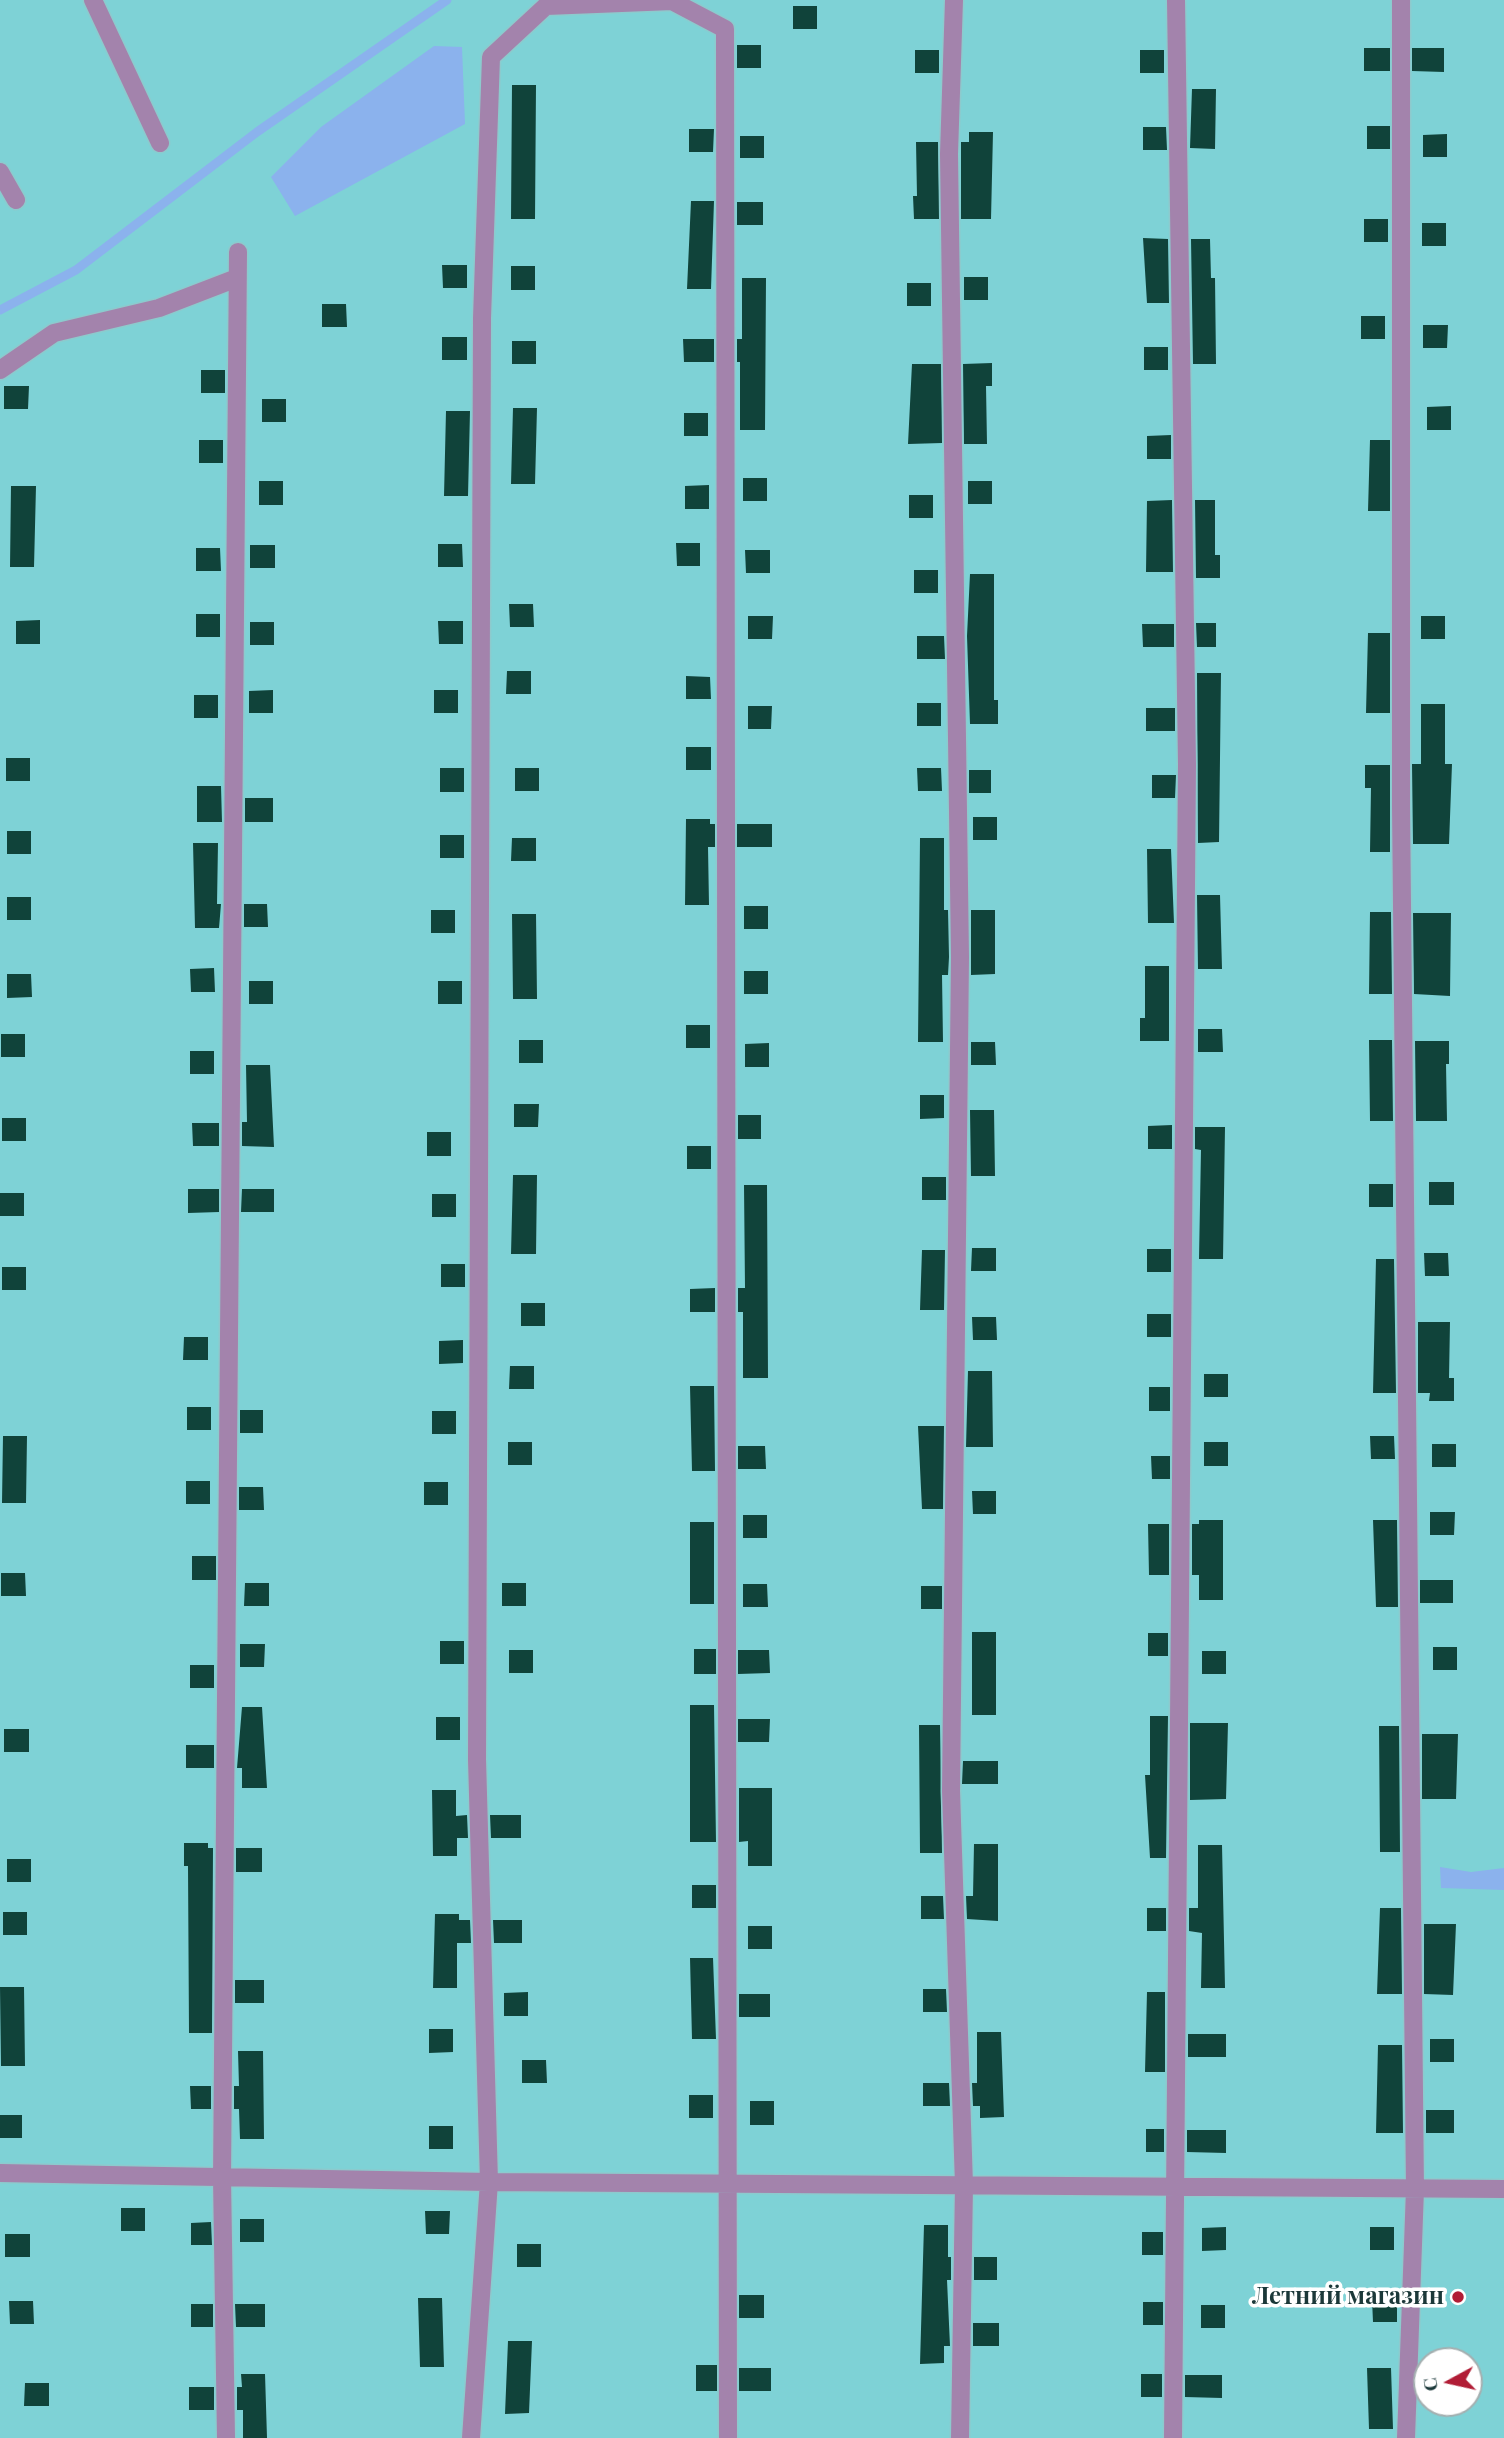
<!DOCTYPE html>
<html>
<head>
<meta charset="utf-8">
<style>
	body { margin:0 }
	#map { position:relative; width:1504px; height:2438px; overflow:hidden; background:#a9eff2; font-family:"Playfair Display",serif }
	canvas { display:block }
	.north { position:absolute; left:1413px; top:2347px; width:70px; height:70px; box-sizing:border-box; background:#fff; border:2px solid #a4afb0; border-radius:50%; rotate:262deg; font-size:19px; font-weight:700; line-height:28px; text-align:center; color:#1b3839 }
	.north::after { content:''; display:block; margin:auto; width:24px; height:32px; background:#b11d36; clip-path:polygon(50% 0,100% 100%,50% 72%,0 100%) }
</style>
</head>
<body>
<div id="map">
<canvas width="1504" height="2438"></canvas>
<div class="north">С</div>
</div>
<script>
const context = document.querySelector('canvas').getContext('2d');
context.lineJoin = 'round';
function fillPath(path, color) { context.fillStyle = color; context.fill(path, 'evenodd'); }
const shape = rows => new Path2D(rows.map(r => 'M' + r).join(''));
function strokePath(path, color, width, dash) { context.strokeStyle = color; context.lineWidth = width; context.lineCap = dash ? 'butt' : 'round'; context.setLineDash(dash || []); context.stroke(path); }
function drawText(font, color, halo, rows, align = 'center') {
  context.font = font + ' "Playfair Display",serif'; context.lineWidth = 7; context.setLineDash([]); context.textBaseline = 'middle'; context.strokeStyle = halo; context.fillStyle = color; for (const [text, x, y, turn = 0] of rows) {
    context.save(); context.translate(x, y); context.rotate((+turn || 0) * Math.PI / 180); context.textAlign = isNaN(turn) ? turn : align; if (halo) context.strokeText(text, 0, 0); context.fillText(text, 0, 0); context.restore();
  }
}
fillPath(shape([
	[0,0,1504,0,1504,2438,0,2438],
	[1427,2361,1469,2361,1469,2403,1427,2403]
]), '#7ed2d6');
fillPath(shape([
	[434,46,462,47,465,124,295,216,271,177,321,127],
	[1440,1867,1471,1872,1504,1868,1504,1890,1441,1888]
]), '#8bb2ed');
strokePath(shape([
	[0,310,76,270,257,132,447,0]
]), '#8bb2ed', 9);
fillPath(shape([
	[793,6,817,6,817,29,793,29],
	[737,45,761,45,761,68,737,68],
	[1364,48,1390,48,1390,71,1364,71],
	[1412,48,1444,48,1444,72,1412,71],
	[915,50,939,50,939,73,915,73],
	[1140,50,1164,50,1164,73,1140,73],
	[512,85,536,85,535,219,511,219],
	[1192,89,1216,89,1215,149,1190,148],
	[1367,126,1390,126,1390,149,1367,149],
	[1143,127,1166,127,1167,150,1143,150],
	[689,129,714,129,713,152,689,152],
	[969,132,993,132,991,219,961,219,961,142,969,142],
	[1447,134,1447,157,1423,157,1423,135],
	[740,136,764,136,764,158,740,158],
	[916,142,938,142,939,219,914,219,913,196,917,196],
	[691,201,714,201,711,289,687,289],
	[737,202,763,202,763,225,737,225],
	[1364,219,1388,219,1388,242,1364,242],
	[1422,223,1446,223,1446,246,1422,246],
	[1143,238,1168,239,1169,303,1147,303],
	[1191,239,1210,239,1211,278,1215,278,1216,364,1193,364],
	[442,265,467,265,467,288,443,288],
	[511,266,535,266,535,290,511,290],
	[964,277,988,277,988,300,964,300],
	[742,278,766,278,765,430,740,430,740,362,737,362,737,339,742,339],
	[907,283,931,283,931,306,907,306],
	[322,304,346,304,347,327,322,327],
	[1361,316,1385,316,1385,339,1361,339],
	[1423,325,1448,325,1447,348,1423,348],
	[442,337,467,337,467,360,442,360],
	[683,339,714,339,714,362,684,362],
	[512,341,536,341,536,364,512,364],
	[1144,347,1168,347,1168,370,1144,370],
	[992,363,992,386,986,386,987,444,964,444,963,364],
	[912,364,941,364,942,443,908,444],
	[201,370,225,370,225,393,201,393],
	[4,386,29,386,28,409,4,409],
	[262,399,286,399,286,422,262,422],
	[1451,406,1451,430,1427,430,1427,407],
	[513,408,537,408,535,484,511,484],
	[446,411,470,411,468,496,444,496],
	[684,413,708,413,708,436,684,436],
	[1171,435,1171,459,1147,459,1147,436],
	[199,440,223,440,223,463,199,463],
	[1370,440,1390,440,1390,511,1368,511],
	[743,478,767,478,767,501,743,501],
	[259,481,283,481,283,505,259,505],
	[968,481,992,481,992,504,968,504],
	[709,485,709,509,685,509,685,486],
	[11,486,36,486,34,567,10,567],
	[909,495,933,495,933,518,909,518],
	[1172,500,1173,572,1146,572,1147,501],
	[1195,500,1215,500,1215,555,1220,555,1220,578,1196,578],
	[676,543,700,543,700,566,677,566],
	[438,544,462,544,463,567,438,567],
	[250,545,275,545,275,568,250,568],
	[196,548,220,548,221,571,196,571],
	[745,550,770,550,770,573,746,573],
	[914,570,938,570,938,593,914,593],
	[970,574,994,574,994,700,998,700,998,724,970,724,967,636],
	[509,604,533,604,534,627,510,627],
	[196,614,220,614,220,637,196,637],
	[748,616,773,616,772,639,748,639],
	[1421,616,1445,616,1445,639,1421,639],
	[40,620,40,644,16,644,16,621],
	[438,621,463,621,463,644,439,644],
	[250,622,274,622,274,645,250,645],
	[1196,623,1216,623,1216,647,1197,647],
	[1142,624,1174,624,1174,647,1143,647],
	[1368,633,1390,633,1390,713,1366,713],
	[917,636,944,636,945,659,917,659],
	[507,671,531,671,531,694,506,694],
	[1197,673,1221,673,1219,842,1198,843],
	[686,676,710,677,711,699,686,699],
	[273,690,273,713,249,713,249,691],
	[434,690,458,690,458,713,434,713],
	[194,695,218,695,218,718,194,718],
	[917,703,941,703,941,726,917,726],
	[1421,704,1445,704,1445,764,1452,764,1449,844,1413,844,1412,764,1421,764],
	[748,706,772,706,771,729,748,729],
	[1146,708,1175,708,1175,731,1146,731],
	[686,747,711,747,711,770,686,770],
	[6,758,30,758,30,781,6,781],
	[1365,765,1390,765,1390,852,1370,852,1371,788,1365,788],
	[440,768,464,768,464,792,440,792],
	[515,768,539,768,539,791,515,791],
	[917,768,941,768,942,791,918,791],
	[969,770,991,770,991,793,969,793],
	[1152,775,1176,775,1175,798,1152,798],
	[197,786,221,786,222,822,197,822],
	[245,798,273,798,273,822,245,822],
	[973,817,997,817,997,840,973,840],
	[686,819,710,819,710,824,715,824,715,847,708,847,709,905,685,905],
	[737,824,772,824,772,847,737,847],
	[7,831,31,831,31,854,7,854],
	[440,835,464,835,464,858,440,858],
	[512,838,536,838,536,861,511,861],
	[920,838,944,838,944,910,948,910,949,957,948,975,942,975,943,1042,918,1042],
	[193,843,218,843,217,904,221,904,219,928,195,928],
	[1147,849,1171,849,1174,923,1148,923],
	[1197,895,1220,895,1222,969,1198,969],
	[7,897,31,897,31,920,7,920],
	[244,904,267,904,268,927,244,927],
	[744,906,768,906,768,929,744,929],
	[431,910,455,910,455,933,431,933],
	[971,910,995,910,995,974,971,975],
	[1370,912,1391,912,1392,994,1369,994],
	[1413,913,1451,913,1450,996,1414,994],
	[512,914,536,914,537,999,513,999],
	[1145,966,1169,966,1169,1041,1140,1041,1140,1018,1145,1018],
	[214,968,215,992,191,992,190,969],
	[744,971,768,971,768,994,744,994],
	[7,974,31,974,32,997,7,998],
	[249,981,273,981,273,1004,249,1004],
	[438,981,462,981,462,1004,438,1004],
	[686,1025,710,1025,710,1048,686,1048],
	[1198,1029,1222,1029,1223,1052,1198,1052],
	[1,1034,25,1034,25,1057,1,1057],
	[519,1040,543,1040,543,1063,519,1063],
	[1369,1040,1392,1040,1393,1121,1370,1121],
	[1415,1041,1449,1041,1449,1064,1446,1064,1447,1121,1416,1121],
	[971,1042,995,1042,996,1065,971,1065],
	[769,1043,769,1067,745,1067,745,1044],
	[190,1051,214,1051,214,1074,190,1074],
	[246,1065,270,1065,274,1147,242,1146,242,1122,247,1122],
	[920,1095,944,1095,944,1118,920,1119],
	[514,1104,539,1104,538,1127,514,1127],
	[970,1110,994,1110,995,1176,971,1176],
	[738,1115,761,1115,761,1139,738,1139],
	[2,1118,26,1118,26,1141,2,1141],
	[192,1123,219,1123,219,1146,193,1146],
	[1172,1125,1172,1149,1148,1149,1148,1126],
	[1195,1127,1225,1127,1223,1259,1199,1259,1201,1150,1195,1149],
	[427,1132,451,1132,451,1156,427,1156],
	[687,1146,711,1146,711,1169,687,1169],
	[513,1175,537,1175,536,1254,511,1254],
	[922,1177,946,1177,946,1200,922,1200],
	[1429,1182,1454,1182,1454,1205,1429,1205],
	[1369,1184,1393,1184,1393,1207,1369,1207],
	[744,1185,767,1185,768,1378,743,1378,743,1312,738,1312,738,1288,745,1288],
	[188,1189,219,1189,219,1212,188,1213],
	[242,1189,274,1189,274,1212,241,1212],
	[0,1193,24,1193,24,1216,0,1216],
	[432,1194,456,1194,456,1217,432,1217],
	[972,1248,996,1248,996,1271,971,1271],
	[1147,1249,1171,1249,1171,1272,1147,1272],
	[922,1250,945,1250,944,1310,920,1310],
	[1424,1253,1448,1253,1449,1276,1425,1276],
	[1376,1259,1394,1259,1396,1393,1373,1393],
	[441,1264,465,1264,465,1287,441,1287],
	[2,1267,26,1267,26,1290,2,1290],
	[715,1288,715,1312,690,1312,690,1289],
	[521,1303,545,1303,545,1326,521,1326],
	[1147,1314,1171,1314,1171,1337,1147,1337],
	[972,1317,996,1317,997,1340,973,1340],
	[1418,1322,1450,1322,1449,1378,1454,1378,1454,1401,1429,1401,1430,1393,1418,1393],
	[184,1337,208,1337,208,1360,183,1360],
	[463,1340,463,1363,439,1364,439,1341],
	[510,1366,534,1366,534,1389,509,1389],
	[968,1371,992,1371,993,1447,966,1447],
	[1204,1374,1228,1374,1228,1397,1204,1397],
	[690,1386,714,1386,715,1471,692,1471],
	[1149,1387,1170,1387,1170,1411,1149,1411],
	[187,1407,211,1407,211,1430,187,1430],
	[240,1410,263,1410,263,1433,240,1433],
	[432,1411,456,1411,456,1434,432,1434],
	[918,1426,944,1426,943,1509,922,1509],
	[3,1436,27,1436,26,1503,2,1503],
	[1370,1436,1394,1436,1395,1459,1371,1459],
	[508,1442,532,1442,532,1465,508,1465],
	[1204,1442,1228,1442,1228,1466,1204,1466],
	[1432,1444,1456,1444,1456,1467,1432,1467],
	[738,1446,765,1446,766,1469,738,1469],
	[1151,1456,1170,1456,1170,1479,1152,1479],
	[186,1481,210,1481,210,1504,186,1504],
	[424,1482,448,1482,448,1505,424,1505],
	[239,1487,263,1487,264,1510,239,1510],
	[972,1491,996,1491,996,1514,973,1514],
	[1430,1512,1455,1512,1454,1535,1430,1535],
	[743,1515,767,1515,767,1538,743,1538],
	[1199,1520,1223,1520,1223,1600,1199,1600,1199,1575,1192,1575,1192,1524,1199,1524],
	[1373,1520,1397,1520,1398,1607,1376,1607],
	[690,1522,714,1522,714,1604,690,1604],
	[1148,1524,1169,1524,1169,1575,1149,1575],
	[192,1556,216,1556,216,1580,192,1580],
	[1,1573,25,1573,26,1596,1,1596],
	[1420,1580,1453,1580,1453,1603,1420,1603],
	[245,1583,269,1583,269,1606,244,1606],
	[502,1583,526,1583,526,1606,502,1606],
	[743,1584,767,1584,768,1607,743,1607],
	[921,1586,942,1586,942,1609,921,1609],
	[972,1632,996,1632,996,1715,972,1715],
	[1148,1633,1168,1633,1168,1656,1148,1656],
	[440,1641,464,1641,464,1664,440,1664],
	[240,1644,265,1644,264,1667,240,1667],
	[1433,1647,1457,1647,1457,1670,1433,1670],
	[694,1649,716,1649,716,1674,694,1674],
	[509,1650,533,1650,533,1673,509,1673],
	[738,1650,769,1650,770,1673,738,1674],
	[1202,1651,1226,1651,1226,1674,1202,1674],
	[190,1665,214,1665,214,1688,190,1688],
	[690,1705,714,1705,716,1842,690,1842],
	[242,1707,262,1707,267,1788,242,1788,242,1768,237,1768],
	[1150,1716,1168,1716,1166,1858,1150,1858,1145,1775,1150,1775],
	[436,1717,460,1717,460,1740,436,1740],
	[738,1719,770,1719,769,1742,738,1742],
	[1190,1723,1228,1723,1226,1799,1190,1800],
	[919,1725,940,1725,942,1853,920,1853],
	[1379,1726,1399,1726,1400,1852,1380,1852],
	[4,1729,29,1729,29,1752,4,1752],
	[1422,1734,1458,1734,1456,1799,1422,1799],
	[186,1745,214,1745,214,1768,186,1768],
	[963,1761,998,1761,998,1784,962,1784],
	[739,1788,772,1788,772,1866,748,1866,748,1841,739,1842],
	[432,1790,456,1790,456,1816,467,1815,468,1838,457,1838,457,1856,433,1856],
	[490,1815,521,1815,521,1838,491,1838],
	[184,1843,208,1843,208,1848,213,1848,212,2033,189,2033,188,1866,184,1866],
	[974,1844,998,1844,998,1921,967,1919,966,1896,973,1896],
	[1198,1845,1222,1845,1225,1988,1201,1988,1202,1933,1189,1931,1189,1908,1198,1908],
	[236,1848,262,1848,262,1872,236,1872],
	[7,1859,31,1859,31,1882,7,1882],
	[692,1885,716,1885,716,1908,692,1908],
	[921,1896,943,1896,944,1919,921,1919],
	[1147,1908,1166,1908,1166,1931,1147,1931],
	[1380,1908,1401,1908,1402,1994,1377,1994],
	[3,1912,27,1912,27,1935,3,1935],
	[435,1914,459,1914,459,1920,470,1920,471,1943,457,1943,457,1988,433,1988],
	[493,1920,522,1920,522,1943,494,1943],
	[1424,1924,1456,1924,1453,1995,1424,1994],
	[748,1926,772,1926,772,1949,748,1949],
	[690,1958,713,1958,716,2039,692,2039],
	[235,1980,264,1980,264,2003,235,2003],
	[0,1987,24,1987,25,2066,1,2066],
	[923,1989,946,1989,947,2012,923,2012],
	[528,1992,528,2016,504,2016,504,1993],
	[1147,1992,1165,1992,1165,2072,1145,2072],
	[739,1994,770,1994,770,2017,739,2017],
	[429,2029,453,2029,453,2052,429,2053],
	[977,2032,1001,2032,1004,2117,980,2118,980,2106,973,2106,972,2083,977,2083],
	[1188,2034,1226,2034,1226,2057,1188,2057],
	[1430,2039,1454,2039,1454,2062,1430,2062],
	[1378,2045,1402,2045,1403,2133,1376,2133],
	[238,2051,263,2051,264,2139,240,2139,239,2109,234,2109,234,2086,239,2086],
	[522,2060,546,2060,547,2083,522,2083],
	[923,2083,949,2083,950,2106,923,2106],
	[190,2086,211,2086,211,2109,191,2109],
	[689,2095,713,2095,713,2118,689,2118],
	[750,2101,774,2101,774,2125,750,2125],
	[1426,2110,1454,2110,1454,2133,1426,2133],
	[0,2115,22,2115,22,2138,0,2138],
	[429,2126,453,2126,453,2149,429,2149],
	[1146,2129,1164,2129,1164,2152,1146,2152],
	[1187,2130,1226,2130,1226,2153,1187,2152],
	[121,2208,145,2208,145,2231,121,2231],
	[425,2211,450,2211,449,2234,426,2234],
	[240,2219,264,2219,264,2242,240,2242],
	[211,2222,212,2245,191,2245,191,2223],
	[924,2225,948,2225,948,2257,951,2257,951,2280,947,2280,950,2346,944,2346,944,2363,920,2364],
	[1226,2227,1226,2250,1202,2251,1202,2228],
	[1370,2227,1394,2227,1394,2250,1370,2250],
	[1142,2232,1163,2232,1163,2255,1142,2255],
	[5,2234,30,2234,30,2257,5,2257],
	[517,2244,541,2244,541,2267,517,2267],
	[974,2257,997,2257,997,2280,974,2280],
	[739,2295,764,2295,764,2318,739,2318],
	[418,2298,442,2298,444,2367,420,2367],
	[1397,2298,1397,2322,1373,2322,1372,2299],
	[9,2301,33,2301,34,2324,10,2324],
	[1143,2302,1163,2302,1163,2325,1143,2325],
	[191,2304,213,2304,213,2327,191,2327],
	[235,2304,265,2304,265,2327,236,2327],
	[1201,2305,1225,2305,1225,2328,1201,2328],
	[973,2323,999,2323,999,2346,973,2346],
	[508,2341,532,2341,529,2413,505,2414],
	[696,2365,717,2365,717,2391,696,2391],
	[739,2368,771,2368,771,2391,739,2391],
	[1367,2368,1391,2368,1393,2429,1369,2429],
	[241,2374,265,2374,267,2438,243,2438,243,2410,237,2410,237,2387,242,2387],
	[1141,2374,1162,2374,1162,2397,1141,2397],
	[1185,2375,1222,2375,1222,2398,1185,2397],
	[25,2383,49,2383,49,2406,24,2406],
	[189,2387,214,2387,214,2410,189,2410]
]), '#10433a');
const minor = shape([
	[93,0,160,143],
	[954,0,949,154,960,957,951,1791,964,2185,960,2438],
	[1401,0,1401,806,1415,2189,1406,2438],
	[0,172,16,200],
	[0,370,54,333,159,308,237,278],
	[0,2173,489,2182,477,1759,482,318,491,57,546,6,672,1,725,29,728,2438],
	[226,2438,222,2177,238,252],
	[471,2438,489,2182,1504,2189],
	[1173,2438,1187,764,1176,0]
]);
strokePath(minor, '#8dcacd', 21);
strokePath(minor, '#a383ac', 18);
for (const [x, y, r, color] of [
	[1458,2297,7,"#b11d36"]
]) { const dot = new Path2D(); dot.arc(x, y, r, 0, 2 * Math.PI); context.fillStyle = color; context.fill(dot); strokePath(dot, '#fff', 2.5); }
drawText('bold 24px', '#1b3839', '#fff', [
	["Летний магазин",1444,2297]
], 'right');
</script>
</body>
</html>
